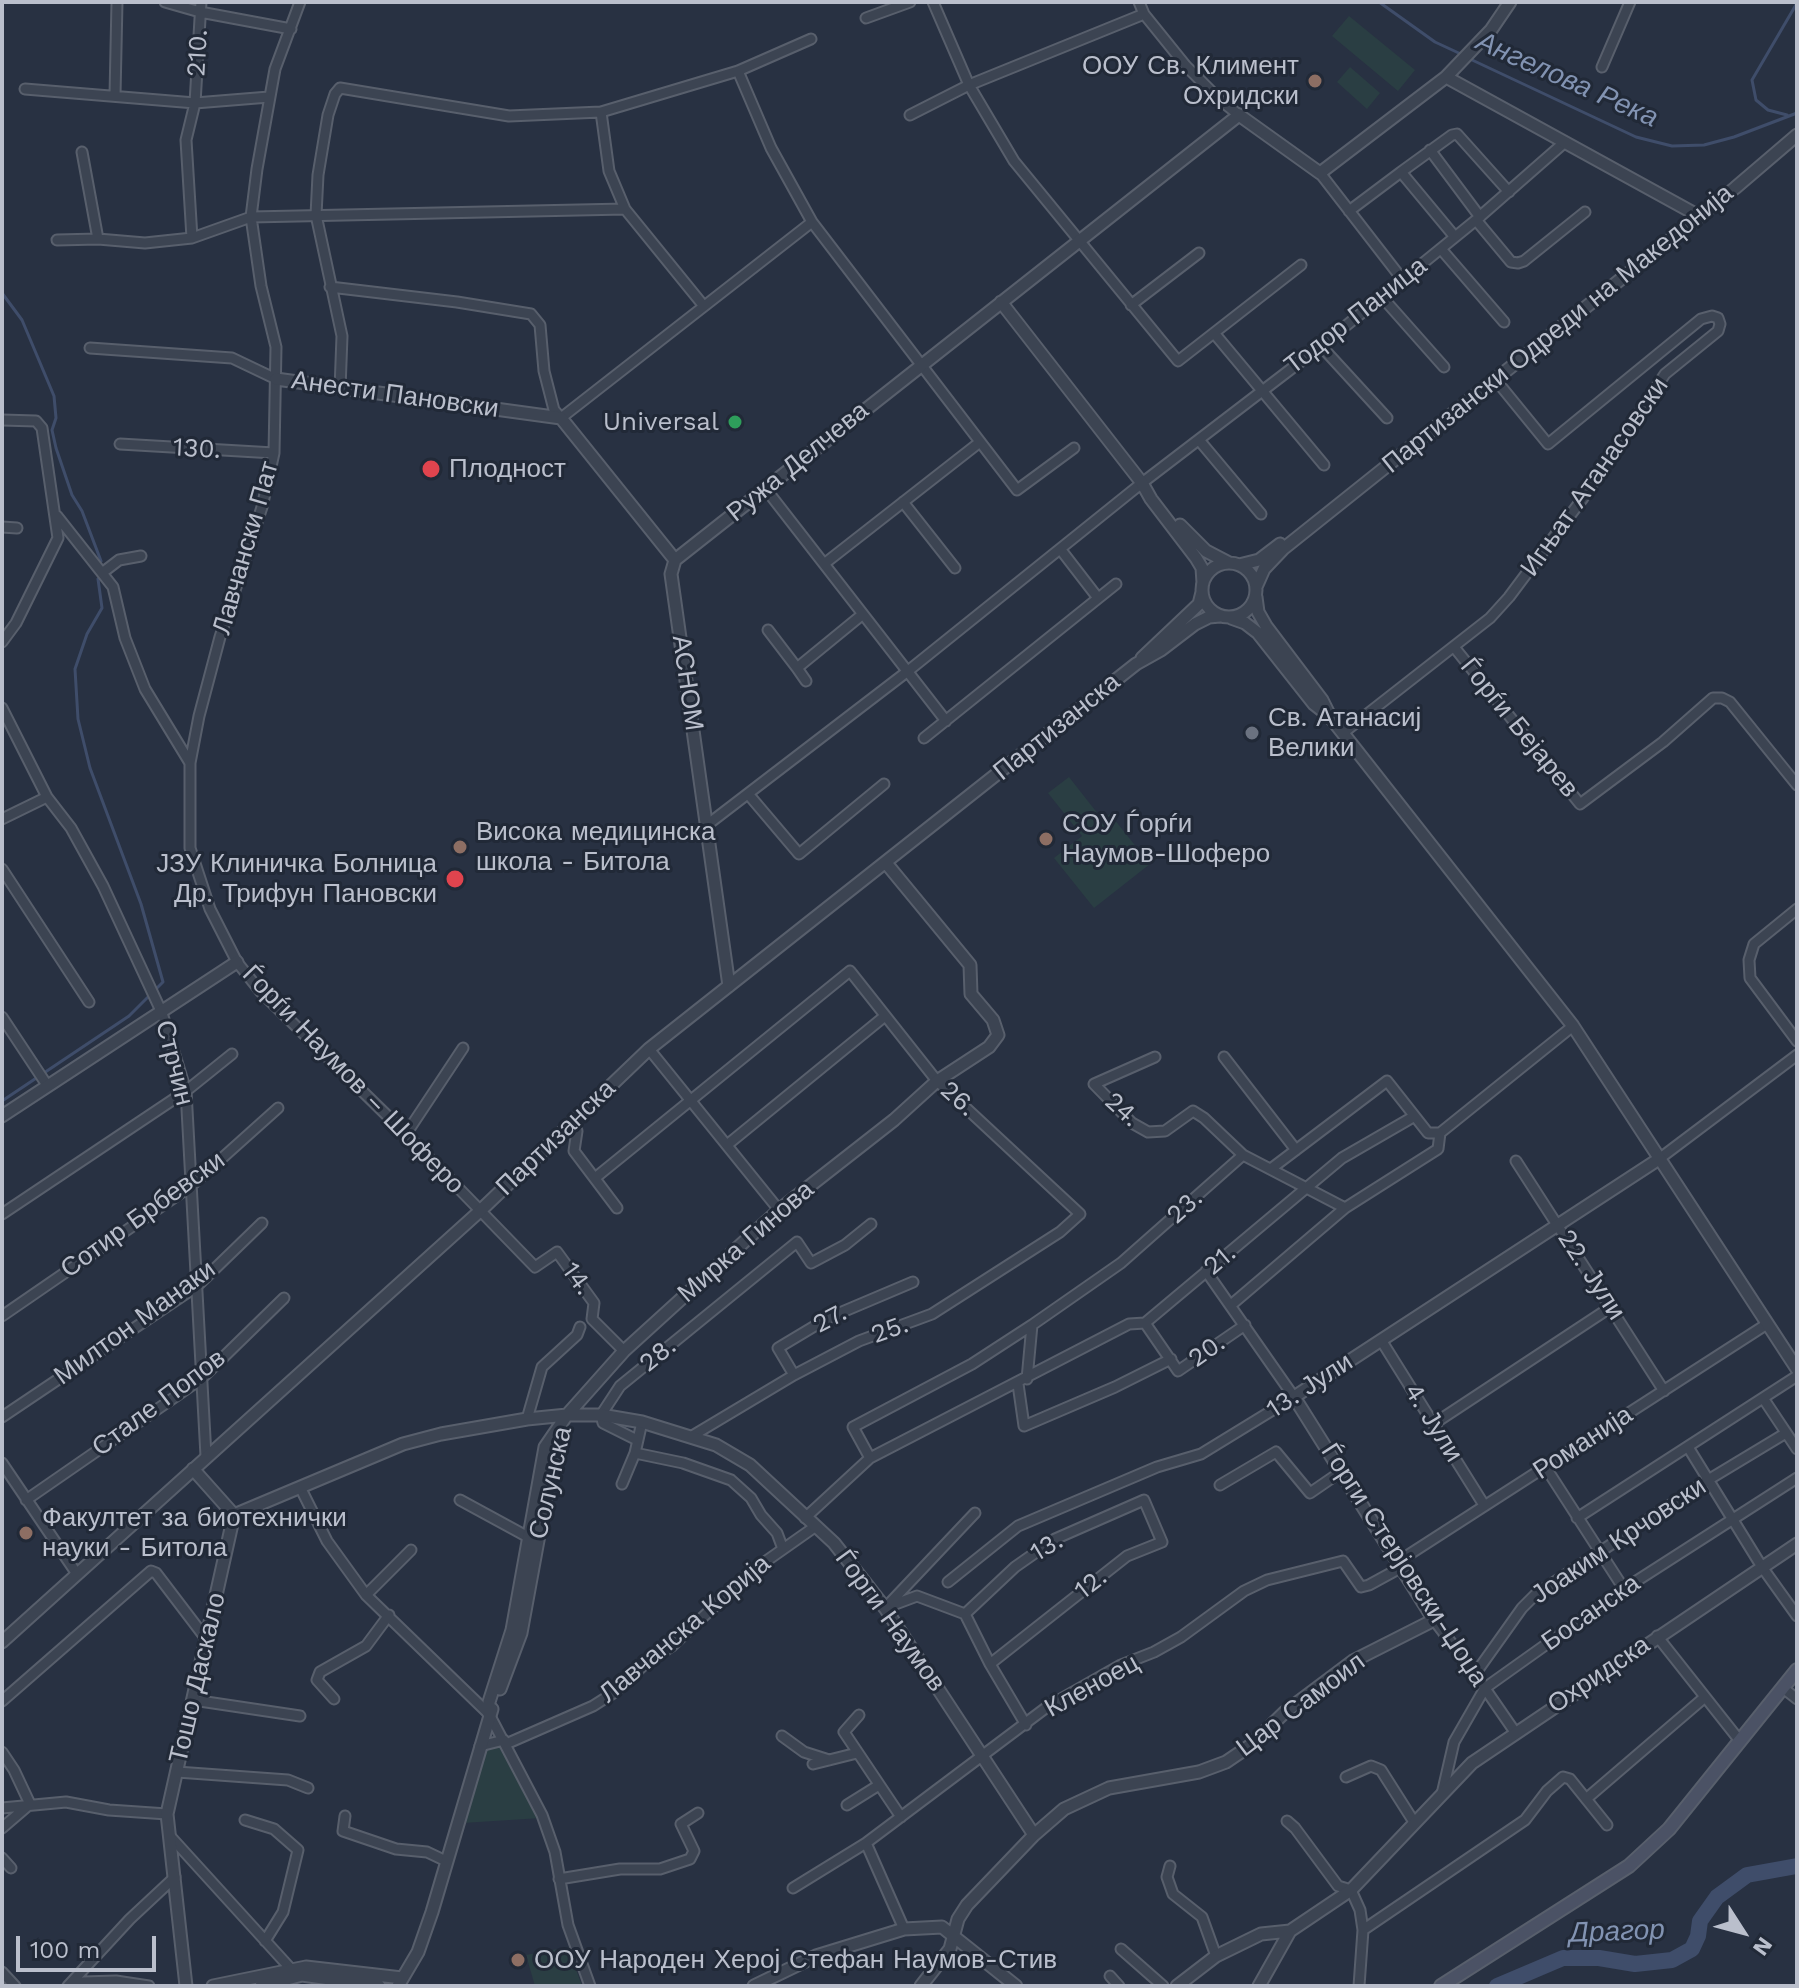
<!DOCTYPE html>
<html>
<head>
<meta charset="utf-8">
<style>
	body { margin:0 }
	#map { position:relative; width:1799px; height:1988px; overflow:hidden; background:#283142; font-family:"Work Sans",sans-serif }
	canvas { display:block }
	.frame { position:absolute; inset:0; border:4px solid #babfcc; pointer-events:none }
	.north { position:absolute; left:1703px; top:1892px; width:80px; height:80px; -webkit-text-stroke:6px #212937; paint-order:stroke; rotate:126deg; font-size:22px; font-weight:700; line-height:32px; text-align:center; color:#babfcc }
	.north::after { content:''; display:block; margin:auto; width:28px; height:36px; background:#babfcc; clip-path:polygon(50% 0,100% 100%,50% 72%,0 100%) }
	.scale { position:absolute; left:16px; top:1936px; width:140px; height:36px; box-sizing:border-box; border:4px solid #babfcc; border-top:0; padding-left:10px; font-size:24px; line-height:28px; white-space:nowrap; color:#babfcc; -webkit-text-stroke:6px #212937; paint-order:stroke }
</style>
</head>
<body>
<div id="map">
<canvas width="1799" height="1988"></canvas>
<div class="frame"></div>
<div class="north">N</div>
<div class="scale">100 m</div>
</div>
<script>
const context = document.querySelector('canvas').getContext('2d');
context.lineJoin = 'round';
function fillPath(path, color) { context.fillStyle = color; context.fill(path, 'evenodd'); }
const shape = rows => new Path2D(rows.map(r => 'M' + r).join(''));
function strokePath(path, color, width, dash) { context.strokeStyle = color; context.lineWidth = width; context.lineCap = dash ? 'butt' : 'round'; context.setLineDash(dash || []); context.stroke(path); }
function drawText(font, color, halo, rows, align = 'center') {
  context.font = font + ' "Work Sans",sans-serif'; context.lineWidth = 6; context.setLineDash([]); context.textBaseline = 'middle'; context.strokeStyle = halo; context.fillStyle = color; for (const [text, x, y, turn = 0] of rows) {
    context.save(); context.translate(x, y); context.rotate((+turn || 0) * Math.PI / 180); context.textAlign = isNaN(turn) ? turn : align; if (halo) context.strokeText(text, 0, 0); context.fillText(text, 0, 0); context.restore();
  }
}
fillPath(shape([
	[1349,16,1415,70,1398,91,1332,36],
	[1350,67,1380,93,1367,109,1337,82],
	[1069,777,1102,819,1110,814,1150,864,1094,908,1054,858,1082,836,1048,793],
	[497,1747,503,1749,541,1818,463,1823,481,1756,486,1750],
	[568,1947,582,1986,535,1986,526,1955]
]), '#2a3e43');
strokePath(shape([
	[1379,2,1435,42,1463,55],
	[1470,59,1636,137,1672,146,1704,145,1734,137,1797,113],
	[1787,115,1768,110,1756,100,1752,80,1797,3],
	[2,293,22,320,54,396,56,418,52,430,56,448,72,495,82,511,101,561],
	[2,1101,129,1016,163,982,141,904,90,768,78,719,75,669,87,634,102,608,98,579]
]), '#3f4d6a', 3);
strokePath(shape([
	[1497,1986,1563,1958,1599,1958,1635,1964,1672,1960,1692,1949,1698,1936,1700,1921,1717,1897,1747,1875,1797,1866]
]), '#3f4d6a', 16);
const minor = shape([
	[165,2,200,12,291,29],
	[300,2,275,69,257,169,251,217,261,286,276,347,274,453,262,507,220,637,199,716,190,763,190,848,210,909,237,962,260,991,406,1134,535,1267,557,1252,594,1303,592,1319,624,1351],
	[933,2,969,85,1014,161,1178,361,1301,265],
	[1139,2,1144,14,1186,66,1220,100,1239,115],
	[866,18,910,2],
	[1602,67,1630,2],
	[738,71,771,148,812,222,1017,490,1074,448],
	[25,89,195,103,269,97],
	[115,95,117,2],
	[601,112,609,171,625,209,703,305],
	[910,115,969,85,1144,14],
	[1430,150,1480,217],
	[82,152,98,239],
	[1401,172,1452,135,1457,134,1509,192],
	[1320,173,1402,279],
	[1349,211,1401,172,1455,237],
	[1476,220,1511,262,1518,263,1524,261,1585,212],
	[192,238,186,140,195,103,201,2],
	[57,240,98,239,145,243,192,238,251,217,625,209],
	[1441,249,1504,322],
	[330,287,457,302,531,314,540,325,544,371,554,410,561,418,812,222],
	[1382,297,1444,367],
	[1131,305,1199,253],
	[1214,333,1324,465],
	[1321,346,1387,418],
	[90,348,232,358,276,379],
	[340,389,342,336,316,215,318,175,328,115,335,94,340,88,509,116,601,112,738,71,811,39],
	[2,420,36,421,42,428,58,538,16,623,2,642],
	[1199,440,1261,514],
	[120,444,274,453],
	[765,488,946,721],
	[903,502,955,568],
	[57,516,102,573],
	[2,527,17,528],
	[1061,550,1098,598],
	[141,556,119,560,102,573,113,587,125,638,145,689,190,763],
	[824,564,980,442],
	[768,630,797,668,863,614],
	[1454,647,1580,804,1663,742,1713,698,1722,698,1730,702,1797,785],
	[797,668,806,681],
	[2,708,47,797,71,828,103,886,162,1013,186,1091,206,1456],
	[1343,733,1490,618,1509,597,1583,498,1665,374,1718,331,1720,324,1718,318,1712,316,1701,319,1548,444,1495,379],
	[924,738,1116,584],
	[749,795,799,854,884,784],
	[2,819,47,797],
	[707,825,908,671,1142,483,1321,346,1476,220,1565,142],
	[2,869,89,1002],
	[1797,909,1754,944,1749,960,1750,978,1797,1041],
	[2,1017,47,1085],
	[649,1049,779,1210],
	[1155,1057,1094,1084,1132,1123,1148,1132,1165,1131,1193,1111,1204,1118,1243,1155,1345,1208],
	[1224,1057,1296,1150],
	[571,1123,577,1131,574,1151,617,1208],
	[406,1134,463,1048],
	[727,1145,885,1016],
	[1659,1159,1797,1055],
	[1516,1161,1664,1391],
	[1272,1168,1387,1081,1428,1133,1440,1133,1573,1026],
	[595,1178,850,971,937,1081,1080,1214,1060,1232,932,1314,859,1341,794,1375,692,1436],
	[2,1214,186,1091,232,1054],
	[1231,1305,1345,1208,1438,1149,1440,1133],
	[2,1316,191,1186,278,1108],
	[1145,1323,1178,1371,1245,1325],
	[1381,1340,1484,1505],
	[794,1375,778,1348,828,1318,913,1282],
	[1027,1379,1032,1325],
	[1018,1384,1024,1426,1115,1387,1171,1359],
	[1763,1398,1797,1449],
	[2,1417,197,1286,262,1223],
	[527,1419,542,1367,577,1335,580,1327],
	[642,1422,635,1453,683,1463,731,1480,751,1498,761,1515,777,1533,783,1549],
	[1435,1423,1611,1307],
	[637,1440,603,1423,601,1415,620,1386,797,1242,811,1263,845,1245,871,1224],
	[1688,1447,1762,1567,1797,1616],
	[870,1458,853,1427,972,1364,1032,1325,1121,1263,1243,1155],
	[2,1463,77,1574],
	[1546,1468,1624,1589],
	[622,1484,635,1453],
	[1220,1485,1276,1452,1310,1493,1342,1471],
	[300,1487,327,1541,366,1595,489,1714,542,1815,555,1852,568,1925,590,1986],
	[26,1500,201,1379,284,1298],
	[460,1500,528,1537],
	[805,1518,870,1458,1129,1324,1145,1323,1342,1158,1413,1117],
	[1577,1518,1797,1376],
	[1399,1561,1767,1324],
	[948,1582,1018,1526,1157,1467,1201,1454,1294,1397,1206,1271],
	[366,1595,411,1550],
	[888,1605,975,1513],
	[885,1608,917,1596,965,1614,990,1664,1026,1725],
	[965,1614,1015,1567,1055,1539,1144,1500,1162,1542,1127,1556,990,1664],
	[1434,1620,1475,1674,1515,1732],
	[1657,1636,1740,1741],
	[1475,1674,1522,1608,1535,1595,1708,1480,1786,1433],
	[1783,1688,1797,1699],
	[334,1699,317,1680,320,1672,366,1646,389,1615],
	[193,1700,300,1716],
	[2,1701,151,1571,156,1573,207,1640],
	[859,1715,844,1732,901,1817],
	[782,1736,804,1752,829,1760],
	[506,1744,593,1706,615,1692,647,1662,672,1646,752,1571,816,1526],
	[480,1746,504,1740],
	[2,1752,14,1770,30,1804],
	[813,1764,857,1753],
	[177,1772,288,1780,308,1788],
	[1346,1777,1371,1766,1381,1770,1414,1822],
	[1442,1794,1454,1742,1485,1688,1624,1589,1797,1478],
	[1586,1799,1705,1697],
	[847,1805,879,1785],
	[2,1808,66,1802,109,1810,167,1814],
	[345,1816,343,1831,396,1849,427,1852,446,1861],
	[245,1820,274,1829,298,1850,283,1912,265,1941],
	[1287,1821,1295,1828,1338,1886,1351,1890,1360,1910,1363,1930,1359,1986],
	[2,1828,30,1804],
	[170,1836,291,1969],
	[866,1843,904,1929],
	[2,1858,11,1868],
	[1170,1866,1167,1877,1173,1894,1202,1917,1216,1956],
	[559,1879,620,1869,660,1869,690,1859,694,1851,681,1824,698,1813],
	[793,1888,866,1843,1047,1707,1121,1665,1154,1652,1181,1637,1244,1591,1267,1580,1343,1561,1361,1587,1369,1585,1402,1567],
	[1363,1930,1525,1820,1547,1791,1563,1777,1570,1779,1607,1825],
	[1121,1949,1163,1986],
	[2,1972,15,1986],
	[1110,1976,1119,1986],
	[68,1986,130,1919,175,1877],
	[74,1986,83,1982,116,1981,149,1986]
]);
const tertiary = shape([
	[1446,77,1699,216],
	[1001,302,1142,483,1151,499,1196,558,1202,568,1203,583],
	[276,379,561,418,675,560],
	[1180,525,1206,551,1229,563],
	[675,560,1239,115,1320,173,1446,77,1491,30,1510,2],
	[675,560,671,574,729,986],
	'1202 590a27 27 0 1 1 54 0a27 27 0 1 1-54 0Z',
	[1239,565,1259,560,1280,544],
	[1256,587,1264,569,1283,549,1735,188,1797,135],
	[1256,597,1258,612,1266,626,1322,700,1331,718,1573,1026,1797,1369],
	[1231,618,1245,623,1258,633,1314,704,1328,715],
	[1142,658,1199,604,1202,592],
	[2,1116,237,962],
	[193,1469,234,1515],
	[234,1515,403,1444,441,1434,527,1419,567,1415,601,1415,642,1422,716,1445,750,1465,834,1543,885,1608,1034,1835],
	[2,1642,480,1211,649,1049,1136,664,1161,650,1195,624,1209,617,1220,616],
	[500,1689,521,1633,555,1448,562,1430],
	[489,1714,489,1702,512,1630,545,1447,567,1415,624,1351,779,1210,894,1120,937,1081,989,1047,998,1035,993,1020,971,994,970,965,886,863],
	[186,1986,167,1814,234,1515],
	[213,1986,306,1967,402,1978],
	[261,1986,302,1975,379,1986],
	[398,1986,418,1952,432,1912,492,1709],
	[754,1986,816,1956,904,1929,942,1927,1016,1986],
	[921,1986,950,1949,958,1919,967,1905,1034,1835,1064,1809,1109,1788,1199,1772,1226,1762,1251,1745,1285,1712,1353,1661,1434,1620,1294,1397,1659,1159],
	[1177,1986,1216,1956,1261,1934,1290,1931],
	[1259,1986,1290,1931,1351,1890,1472,1763,1797,1544]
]);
const secondary = shape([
	[1441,1986,1629,1866,1669,1829,1797,1670]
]);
strokePath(minor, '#585f6c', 13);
strokePath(tertiary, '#585f6c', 15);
strokePath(secondary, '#585f6c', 16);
strokePath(minor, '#3c4452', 9);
strokePath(tertiary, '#3c4452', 11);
strokePath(secondary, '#4b5265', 12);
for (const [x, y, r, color] of [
	[1315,81,8,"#8d6e63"],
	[735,422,8,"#2e9e5b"],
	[431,469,10,"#e0444e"],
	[1252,733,8,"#6b7280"],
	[1046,839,8,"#8d6e63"],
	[460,847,8,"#8d6e63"],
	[455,879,10,"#e0444e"],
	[26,1533,8,"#8d6e63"],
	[518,1960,8,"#8d6e63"]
]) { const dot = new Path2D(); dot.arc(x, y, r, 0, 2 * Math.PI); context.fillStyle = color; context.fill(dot); strokePath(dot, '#212937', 3); }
drawText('26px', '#babfcc', '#212937', [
	["210.",198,53,-87],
	["Тодор Паница",1356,316,-38],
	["Партизански Одреди на Македонија",1558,329,-39],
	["Анести Пановски",395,395,8],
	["130.",197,449,3],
	["Ружа Делчева",798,462,-39],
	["Игњат Атанасовски",1595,477,-55],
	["Лавчански Пат",246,548,-74],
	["АСНОМ",687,683,82],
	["Партизанска",1057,727,-39],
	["Ѓорѓи Бејарев",1519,728,51],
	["Стрчин",174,1063,76],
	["Ѓорѓи Наумов – Шоферо",353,1080,46],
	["26.",958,1099,42],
	["24.",1122,1110,42],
	["Партизанска",556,1138,-44],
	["23.",1185,1207,-42],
	["Сотир Брбевски",143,1215,-36],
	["Мирка Гинова",746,1242,-41],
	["21.",1220,1260,-40],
	["22. Јули",1591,1275,57],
	["14.",577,1279,54],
	["27.",830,1319,-28],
	["Милтон Манаки",135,1323,-36],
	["25.",890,1330,-20],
	["20.",1207,1351,-35],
	["28.",658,1355,-39],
	["13. Јули",1310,1386,-33],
	["Стале Попов",159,1403,-37],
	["4. Јули",1433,1423,58],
	["Романија",1583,1443,-33],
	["Солунска",551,1483,-77],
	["Јоаким Крчовски",1619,1541,-34],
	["13.",1047,1547,-31],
	["Ѓорги Стерјовски-Џоџа",1404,1565,57],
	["12.",1091,1584,-38],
	["Босанска",1591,1613,-35],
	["Ѓорги Наумов",890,1621,54],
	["Лавчанска Корија",685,1629,-40],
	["Охридска",1599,1675,-34],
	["Тошо Даскало",198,1678,-77],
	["Кленоец",1092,1686,-29],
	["Цар Самоил",1301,1705,-37]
]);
drawText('26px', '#babfcc', '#212937', [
	["ООУ Св. Климент",1299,66,"right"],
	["Охридски",1299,96,"right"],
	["Universal",719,422,"right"],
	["Плодност",449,469],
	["Св. Атанасиј",1268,718],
	["Велики",1268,748],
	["СОУ Ѓорѓи",1062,824],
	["Наумов-Шоферо",1062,854],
	["Висока медицинска",476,832],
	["школа - Битола",476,862],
	["ЈЗУ Клиничка Болница",437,864,"right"],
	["Др. Трифун Пановски",437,894,"right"],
	["Факултет за биотехнички",42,1518],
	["науки - Битола",42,1548],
	["ООУ Народен Херој Стефан Наумов-Стив",534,1960]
], 'left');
drawText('italic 28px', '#8293b2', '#212937', [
	["Ангелова Река",1567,80,24],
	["Драгор",1617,1932,-2]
]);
</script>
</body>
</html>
